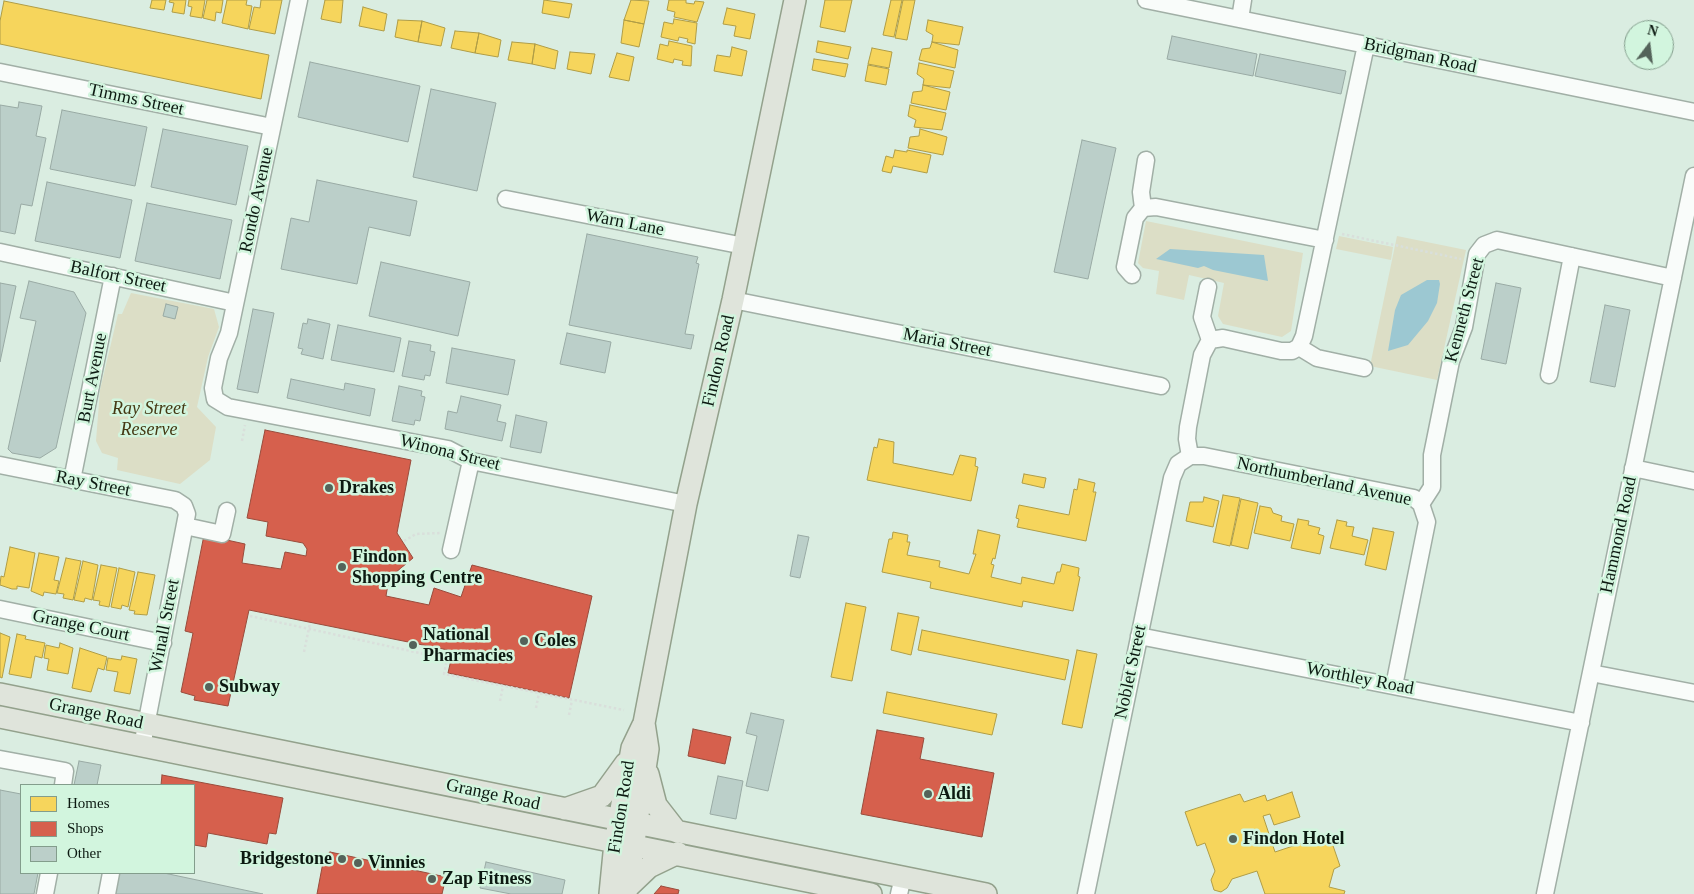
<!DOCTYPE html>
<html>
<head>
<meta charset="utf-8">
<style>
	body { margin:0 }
	#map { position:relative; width:1694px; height:894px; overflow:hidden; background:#daede1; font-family:Georgia,serif }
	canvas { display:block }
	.legend { position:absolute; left:20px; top:784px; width:175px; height:90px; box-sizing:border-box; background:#d2f5de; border:1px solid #839d8c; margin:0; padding:6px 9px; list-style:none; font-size:15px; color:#0c1911 }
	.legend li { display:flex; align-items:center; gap:10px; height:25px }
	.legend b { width:25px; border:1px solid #839d8c }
	.north { position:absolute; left:1624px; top:20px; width:50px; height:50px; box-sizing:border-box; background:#d2f5de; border:1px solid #839d8c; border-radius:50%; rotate:15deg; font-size:14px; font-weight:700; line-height:20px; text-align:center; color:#0c1911 }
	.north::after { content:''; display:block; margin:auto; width:18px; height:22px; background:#54635a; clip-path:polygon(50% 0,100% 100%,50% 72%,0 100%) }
</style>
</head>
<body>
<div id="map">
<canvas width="1694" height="894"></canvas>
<ul class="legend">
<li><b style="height:14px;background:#f6d55c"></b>Homes</li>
<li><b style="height:14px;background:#d6604d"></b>Shops</li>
<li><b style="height:14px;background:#bbcfc9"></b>Other</li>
</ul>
<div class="north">N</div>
</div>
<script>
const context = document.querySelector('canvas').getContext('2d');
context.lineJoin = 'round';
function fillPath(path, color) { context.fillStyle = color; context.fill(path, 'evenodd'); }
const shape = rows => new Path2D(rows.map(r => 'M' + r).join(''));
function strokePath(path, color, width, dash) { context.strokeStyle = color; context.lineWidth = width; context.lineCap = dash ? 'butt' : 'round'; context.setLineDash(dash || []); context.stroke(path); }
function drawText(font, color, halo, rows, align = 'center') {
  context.font = font + ' Georgia,serif'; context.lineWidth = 5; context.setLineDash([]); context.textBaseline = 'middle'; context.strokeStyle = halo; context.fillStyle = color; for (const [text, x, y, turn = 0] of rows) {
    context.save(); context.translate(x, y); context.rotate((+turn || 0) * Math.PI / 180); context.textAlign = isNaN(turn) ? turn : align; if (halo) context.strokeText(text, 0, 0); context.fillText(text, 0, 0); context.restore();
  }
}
fillPath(shape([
	[1146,221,1303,253,1291,331,1282,337,1223,324,1218,316,1224,283,1189,275,1184,300,1156,294,1159,271,1143,268,1138,263],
	[1339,236,1393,247,1391,260,1336,249],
	[1397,236,1466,250,1437,380,1370,366],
	[131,293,214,309,219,327,208,357,197,407,216,427,210,460,180,484,117,470,118,458,102,453,96,441,100,390,118,314,122,314]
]), '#dcdec6');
fillPath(shape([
	[1170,249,1264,255,1268,281,1213,270,1204,266,1198,268,1156,259],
	[1427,280,1439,280,1440,284,1437,303,1428,321,1408,345,1388,351,1395,310,1401,295]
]), '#9cc8d2');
const homes = shape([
	[152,0,166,0,164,10,150,8,152,0],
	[170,0,186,0,184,14,172,12,174,3,169,2,170,0],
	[189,0,205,0,202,18,190,16,192,7,188,6,189,0],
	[207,0,223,0,221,13,216,12,215,21,203,18,207,0],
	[227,0,247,0,246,5,252,6,248,29,222,23,227,0],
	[261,0,282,0,275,34,249,29,254,7,260,8,261,0],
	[325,0,343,0,341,23,321,19,325,0],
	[544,0,572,4,569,18,542,13,544,0],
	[631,0,649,1,644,24,624,20,631,0],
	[669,0,686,0,686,3,694,4,695,1,704,2,697,22,674,17,675,12,667,10,669,0],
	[825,0,852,0,845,32,820,27,825,0],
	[891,0,902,0,894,37,883,35,891,0],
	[903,0,915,0,907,40,895,38,903,0],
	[4,1,269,55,261,99,0,44,0,21,4,1],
	[363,7,387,14,384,31,359,26,363,7],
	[727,8,755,14,750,39,734,36,736,26,723,24,727,8],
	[674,19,697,23,695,44,687,42,688,39,679,37,678,41,661,37,664,22,673,24,674,19],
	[398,20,422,21,418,42,395,37,398,20],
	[624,20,644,24,639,47,621,43,624,20],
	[928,20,963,27,959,45,932,42,933,35,926,31,928,20],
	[422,21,445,28,441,46,418,42,422,21],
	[455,31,479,33,475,53,451,48,455,31],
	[479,33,501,40,498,57,475,53,479,33],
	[669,41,692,46,691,66,682,65,683,61,674,59,673,63,657,59,660,44,668,46,669,41],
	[818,41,851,47,848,59,816,52,818,41],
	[512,42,535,44,532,64,508,60,512,42],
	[932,42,958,50,955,68,919,60,922,49,930,48,932,42],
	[535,44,558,51,555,69,532,64,535,44],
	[732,47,747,51,742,76,714,71,717,55,730,57,732,47],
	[872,48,892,52,889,68,868,64,872,48],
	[570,52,595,54,591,74,567,69,570,52],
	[617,53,634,57,629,81,609,77,617,53],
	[814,59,848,64,845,77,812,70,814,59],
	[919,63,954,71,950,88,923,85,924,79,917,74,919,63],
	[868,65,889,69,886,85,865,81,868,65],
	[923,85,950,92,946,110,911,103,913,92,922,91,923,85],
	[910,105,946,113,942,130,914,127,916,120,908,116,910,105],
	[920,129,947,137,943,155,908,148,910,137,919,136,920,129],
	[895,150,907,152,907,150,931,155,927,173,893,166,891,173,882,171,886,156,893,158,895,150],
	[879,439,894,442,893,463,953,475,960,455,976,458,975,466,978,467,971,501,867,480,874,447,877,448,879,439],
	[1024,474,1046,478,1044,488,1022,483,1024,474],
	[1079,479,1095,483,1093,492,1096,492,1086,541,1017,527,1019,519,1016,518,1019,505,1069,515,1074,489,1077,490,1079,479],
	[1223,495,1240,498,1230,546,1213,542,1223,495],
	[1204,497,1219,501,1213,527,1186,521,1190,502,1203,502,1204,497],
	[1241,499,1258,503,1248,549,1231,545,1241,499],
	[1260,506,1271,508,1273,513,1282,516,1281,521,1294,524,1290,541,1254,533,1260,506],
	[1298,519,1309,521,1308,525,1320,528,1318,534,1324,536,1320,554,1291,548,1298,519],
	[1337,520,1347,522,1346,526,1354,527,1352,536,1368,540,1364,555,1330,548,1337,520],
	[1373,528,1394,532,1386,570,1365,565,1373,528],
	[978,530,1000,535,995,559,993,558,991,564,994,565,991,577,1021,584,1022,577,1054,584,1057,572,1060,572,1062,564,1079,568,1078,576,1080,577,1073,611,1023,601,1022,607,930,588,931,582,882,572,889,539,892,539,893,532,908,535,907,542,910,542,907,555,940,561,939,567,969,574,976,554,973,554,978,530],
	[10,547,35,553,29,588,17,586,17,589,12,589,0,585,1,576,4,577,10,547],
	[39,553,59,557,54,580,59,581,56,594,44,592,43,596,31,591,39,553],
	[66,558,81,561,73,600,63,598,64,594,57,593,66,558],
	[83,561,98,565,92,600,85,598,84,602,74,600,83,561],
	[101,565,117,568,109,607,99,605,100,601,93,600,101,565],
	[119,568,135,572,128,607,122,605,121,609,111,607,119,568],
	[138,572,155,575,147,615,134,614,135,611,129,610,138,572],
	[846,603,866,607,852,681,831,677,846,603],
	[898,613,919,617,911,655,891,650,898,613],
	[922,630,1069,660,1065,680,918,650,922,630],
	[0,633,10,637,2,678,0,677,0,633],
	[17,634,26,636,25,639,45,643,42,658,35,656,31,678,9,674,17,634],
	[60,643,73,648,68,674,47,670,49,659,44,658,46,645,59,648,60,643],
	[80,648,107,657,104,670,98,668,91,692,72,688,80,648],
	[1077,650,1097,654,1082,728,1062,724,1077,650],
	[122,656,137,659,130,694,114,691,118,672,106,670,108,658,121,660,122,656],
	[887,692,997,714,992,735,883,713,887,692],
	[1292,792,1300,817,1274,825,1270,814,1263,816,1275,852,1329,834,1340,866,1334,869,1329,887,1345,891,1344,894,1265,894,1257,871,1232,879,1227,888,1221,892,1214,890,1211,880,1215,871,1205,843,1197,846,1185,812,1240,794,1244,802,1265,795,1267,801,1292,792]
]);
fillPath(homes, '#f6d55c');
strokePath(homes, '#b09d46', 1);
const shops = shape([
	[265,430,411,460,397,533,413,558,389,578,386,596,429,605,434,588,461,597,472,565,592,596,569,698,448,673,453,651,249,610,228,706,194,700,195,696,181,692,193,633,185,631,204,535,245,544,242,563,281,569,285,552,306,556,307,549,303,543,266,536,268,522,247,518,265,430],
	[693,729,731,737,725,764,688,756,693,729],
	[877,730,924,738,920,759,994,773,982,837,861,814,877,730],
	[162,775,283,798,276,834,269,833,267,844,208,833,206,847,194,845,194,785,161,785,162,775],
	[330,852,446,877,442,894,317,894,324,857,330,852],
	[661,886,679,890,678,894,654,894,661,886]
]);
fillPath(shops, '#d6604d');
strokePath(shops, '#994b3b', 1);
const building = shape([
	[1172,36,1257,54,1253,76,1167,59,1172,36],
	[1260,54,1346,71,1341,94,1255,76,1260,54],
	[310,62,420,86,408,142,298,117,310,62],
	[431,89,496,103,477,191,413,177,431,89],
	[19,102,42,106,36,136,46,138,32,206,21,204,15,234,0,231,0,105,18,108,19,102],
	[62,110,147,127,135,186,50,169,62,110],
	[163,129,248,146,236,205,151,187,163,129],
	[1082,140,1116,148,1088,279,1054,272,1082,140],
	[317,180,417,201,410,236,369,227,357,284,281,269,291,218,309,222,317,180],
	[47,182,132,200,120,258,35,241,47,182],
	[147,203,232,220,220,279,135,261,147,203],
	[587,234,698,257,696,263,699,264,685,334,694,335,691,349,569,325,587,234],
	[381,262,470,282,458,336,369,316,381,262],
	[29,281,74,292,86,313,56,448,40,458,12,453,8,449,36,321,20,318,29,281],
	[0,283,16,286,0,362,0,283],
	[1496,283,1521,288,1506,364,1481,359,1496,283],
	[166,304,178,307,175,319,163,316,166,304],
	[1605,305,1630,310,1615,387,1590,382,1605,305],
	[253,309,274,313,258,393,237,389,253,309],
	[308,319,330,324,323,359,301,354,303,349,298,348,303,323,307,324,308,319],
	[338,325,401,338,394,372,331,360,338,325],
	[567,333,611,342,605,373,560,364,567,333],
	[409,341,431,345,430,351,435,352,430,376,425,375,424,380,402,376,409,341],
	[452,348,515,360,508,395,446,383,452,348],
	[291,379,344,390,345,383,375,389,370,416,287,398,291,379],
	[399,386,422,391,421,396,425,397,420,421,415,420,414,425,392,421,399,386],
	[461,396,501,405,497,421,506,423,502,441,445,429,448,411,457,413,461,396],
	[516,415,547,422,541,453,510,447,516,415],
	[798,535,809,537,800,578,790,576,798,535],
	[751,713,784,720,768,791,746,786,757,736,746,733,751,713],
	[79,761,101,765,97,785,74,785,79,761],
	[718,776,743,781,736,819,710,814,718,776],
	[0,790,21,794,21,873,38,873,34,894,0,894,0,790],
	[486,862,565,880,562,894,511,894,480,888,486,862],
	[115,873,164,873,263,894,111,894,115,873]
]);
fillPath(building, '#bbcfc9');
strokePath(building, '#99aaa4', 1);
const minor = shape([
	[299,0,229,333,219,358,213,388,215,399,228,407,448,449,471,461,686,504],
	[1146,0,1694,112],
	[1240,19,1243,0],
	[0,72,272,127],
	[506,199,744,246],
	[1143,208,1141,192,1146,160],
	[0,252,235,303],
	[1132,275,1125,267,1135,218,1143,208,1156,207,1325,240],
	[1208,287,1202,317,1210,340],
	[733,300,1161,386],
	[1299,347,1317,358,1364,368],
	[1549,375,1572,256],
	[1190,456,1187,439,1188,427,1202,355,1210,340,1223,338,1281,351,1292,351,1299,347,1304,336,1366,45],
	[1190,456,1204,456,1414,498,1421,504,1427,522,1394,686],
	[0,465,175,500,184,506,187,514,142,746],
	[1633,468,1694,481],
	[72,480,113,276],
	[1421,504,1432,487,1432,455,1451,361,1464,327,1477,254,1484,245,1497,240,1673,278],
	[185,526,222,534,227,511],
	[451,550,471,461],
	[0,609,163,643],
	[1139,636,1581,723],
	[1591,673,1694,693],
	[0,759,65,771,63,785],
	[45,894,49,873],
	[107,894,111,873],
	[899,894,903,877],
	[1086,894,1172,478,1178,464,1190,456],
	[1545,894,1694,176]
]);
const major = shape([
	[0,694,986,894],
	[0,717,871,894],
	[648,774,656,805,677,832],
	[565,809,602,796,626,763],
	[627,888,649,867,678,853],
	[610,894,615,843,632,748,644,723,686,504,733,300,795,0],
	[626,894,648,749,644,723]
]);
strokePath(minor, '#a1afa6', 19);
strokePath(major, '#93a18c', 24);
strokePath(shape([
	[1342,234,1461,259],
	[242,441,245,425],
	[404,541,416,534,441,533],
	[250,616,447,659,444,674,624,710],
	[304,652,310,623],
	[500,701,503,686],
	[536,708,539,693],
	[569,715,572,700]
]), '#d9dfdb', 2.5, [2.5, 2.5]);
strokePath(minor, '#f9fcfa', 16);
strokePath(major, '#dfe4db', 21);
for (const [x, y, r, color] of [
	[329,488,5,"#54635a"],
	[342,567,5,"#54635a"],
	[524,641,5,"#54635a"],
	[413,645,5,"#54635a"],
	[209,687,5,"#54635a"],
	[928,794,5,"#54635a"],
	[1233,839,5,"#54635a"],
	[342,859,5,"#54635a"],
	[358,863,5,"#54635a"],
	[432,879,5,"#54635a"]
]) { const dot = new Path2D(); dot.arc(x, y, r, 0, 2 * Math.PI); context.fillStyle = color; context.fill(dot); strokePath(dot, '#d2f5de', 2); }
drawText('18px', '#0c1911', '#d2f5de', [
	["Bridgman Road",1420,56,12],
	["Timms Street",136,100,12],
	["Rondo Avenue",257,200,-78],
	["Warn Lane",625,223,11],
	["Balfort Street",118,277,12],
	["Kenneth Street",1465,310,-75],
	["Maria Street",947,343,11],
	["Findon Road",719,361,-77],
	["Burt Avenue",93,378,-79],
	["Winona Street",450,453,14],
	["Northumberland Avenue",1324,482,12],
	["Ray Street",93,484,11],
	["Hammond Road",1619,535,-78],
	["Grange Court",81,626,12],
	["Winall Street",165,626,-79],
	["Noblet Street",1131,672,-78],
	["Worthley Road",1360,679,11],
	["Grange Road",96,714,12],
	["Grange Road",493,795,12],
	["Findon Road",622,807,-81]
]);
drawText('italic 18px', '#443813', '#d2f5de', [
	["Ray Street",149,409],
	["Reserve",149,430]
]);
drawText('bold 18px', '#0c1911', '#d2f5de', [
	["Drakes",339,488],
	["Findon",352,557],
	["Shopping Centre",352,578],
	["National",423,635],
	["Pharmacies",423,656],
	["Coles",534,641],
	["Subway",219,687],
	["Aldi",938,794],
	["Findon Hotel",1243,839],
	["Bridgestone",332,859,"right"],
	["Vinnies",368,863],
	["Zap Fitness",442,879]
], 'left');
</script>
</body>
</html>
